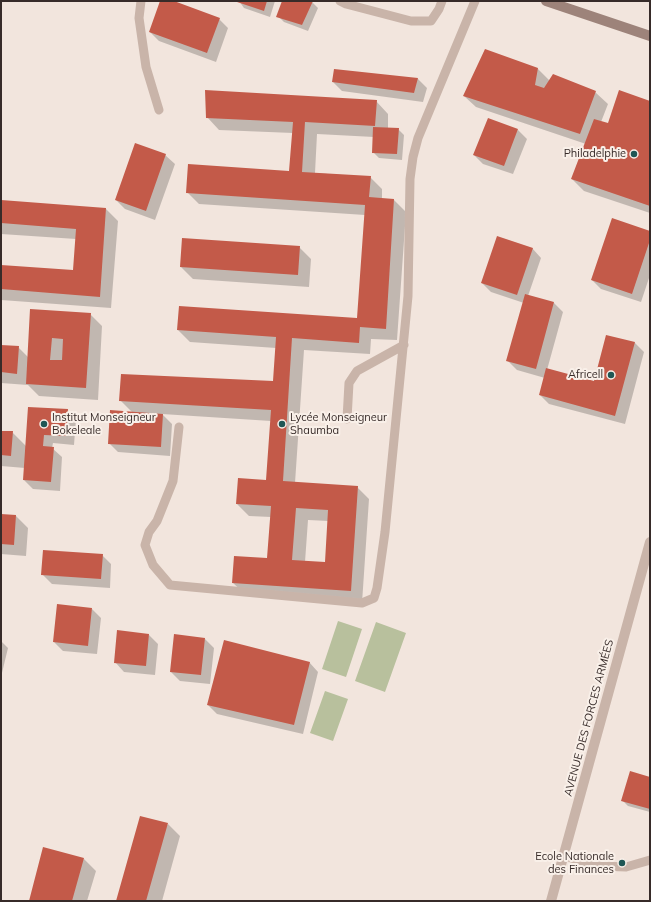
<!DOCTYPE html>
<html>
<head>
<meta charset="utf-8">
<style>
	body { margin:0 }
	#map { position:relative; width:651px; height:902px; overflow:hidden; background:#f2e5dd; font-family:Mulish,sans-serif }
	canvas { display:block }
	.frame { position:absolute; inset:0; border:2px solid #372b29; pointer-events:none }
</style>
</head>
<body>
<div id="map">
<canvas width="651" height="902"></canvas>
<div class="frame"></div>
</div>
<script>
const context = document.querySelector('canvas').getContext('2d');
context.lineJoin = 'round';
function fillPath(path, color) { context.fillStyle = color; context.fill(path, 'evenodd'); }
const shape = rows => new Path2D(rows.map(r => 'M' + r).join(''));
function strokePath(path, color, width, dash) { context.strokeStyle = color; context.lineWidth = width; context.lineCap = dash ? 'butt' : 'round'; context.setLineDash(dash || []); context.stroke(path); }
function drawText(font, color, halo, rows, align = 'center') {
  context.font = font + ' Mulish,sans-serif'; context.lineWidth = 4; context.setLineDash([]); context.textBaseline = 'middle'; context.strokeStyle = halo; context.fillStyle = color; for (const [text, x, y, turn = 0] of rows) {
    context.save(); context.translate(x, y); context.rotate((+turn || 0) * Math.PI / 180); context.textAlign = isNaN(turn) ? turn : align; if (halo) context.strokeText(text, 0, 0); context.fillText(text, 0, 0); context.restore();
  }
}
fillPath(shape([
	[338,621,362,629,346,677,322,669],
	[376,622,406,633,385,692,355,681],
	[325,691,348,699,333,741,310,733]
]), '#b8c09d');
fillPath(shape([
	[161,1,171,1,219,19,228,28,216,62,159,41,150,32],
	[239,1,275,1,270,17,244,8],
	[283,1,311,1,318,8,308,31,284,22,278,16],
	[538,69,550,81,595,92,608,104,601,122,608,124,650,102,650,213,584,191,572,179,586,144,476,107,464,96],
	[335,70,418,79,427,88,423,102,342,91,333,82],
	[376,101,388,114,388,129,398,129,404,135,402,160,379,158,373,152,374,137,317,134,315,173,370,177,382,189,382,199,394,200,406,212,397,340,371,339,370,354,304,350,295,483,357,487,369,499,362,603,246,595,233,583,268,559,271,517,249,516,237,504,267,481,271,421,162,414,172,424,170,456,118,452,109,443,132,412,120,400,274,382,276,348,190,342,178,330,358,319,365,215,199,204,187,192,290,172,293,133,219,130,207,117],
	[308,520,329,521,326,563,305,562],
	[518,130,527,139,513,174,483,164,474,155],
	[165,155,175,164,155,220,125,209,116,200],
	[1,201,106,209,118,221,111,308,1,300,1,266,74,271,76,239,1,234],
	[650,232,650,275,641,302,601,289,592,280],
	[299,247,311,259,309,287,193,279,181,267],
	[532,248,541,258,528,296,554,303,563,312,547,370,594,382,607,336,635,343,644,352,625,424,549,404,540,395,545,378,517,370,508,361,524,303,491,292,482,283],
	[31,310,90,314,102,326,98,400,39,396,28,385,1,383,1,346,18,347,28,357],
	[67,410,76,419,74,445,53,443,52,448,62,457,60,491,33,489,24,480,25,468,1,466,1,432,12,432,26,446],
	[1,515,16,516,28,528,26,556,1,554],
	[102,555,111,564,110,588,52,584,42,574],
	[92,609,101,618,97,654,63,651,54,642],
	[149,635,158,644,155,675,124,672,115,662],
	[205,639,214,648,210,684,180,681,171,672],
	[1,641,8,648,1,677],
	[309,662,318,672,303,734,217,714,208,705],
	[650,778,650,812,628,806,622,800],
	[168,824,180,836,162,901,117,901],
	[84,859,96,871,87,901,30,901]
]), '#0003');
fillPath(shape([
	[160,1,174,1,220,18,207,53,149,32],
	[238,1,267,1,264,11,237,2],
	[282,1,313,1,302,25,276,17],
	[485,49,538,68,535,85,544,88,553,74,596,91,580,134,463,96],
	[334,69,418,78,414,93,332,82],
	[205,90,377,100,375,126,305,122,302,172,371,176,369,197,394,199,386,329,360,327,359,343,292,338,283,481,358,486,351,591,232,583,234,556,267,558,271,506,236,504,238,478,266,480,271,410,119,401,121,374,273,381,276,337,177,330,179,306,357,318,365,205,186,193,188,164,289,171,293,122,206,118],
	[296,508,328,510,325,562,292,560],
	[619,90,650,101,650,206,571,179,594,119,608,123],
	[488,118,518,129,504,166,473,155],
	[373,127,399,128,397,154,372,153],
	[135,143,166,154,146,211,115,200],
	[1,200,106,208,100,297,1,289,1,265,73,270,76,229,1,223],
	[612,218,650,231,650,240,632,294,591,280],
	[497,236,533,248,517,295,481,283],
	[182,238,300,246,298,275,180,267],
	[525,294,554,302,536,369,506,361],
	[30,309,91,313,86,388,26,384],
	[52,338,63,339,62,360,50,360],
	[606,335,635,342,615,416,539,395,546,368,594,381],
	[1,345,19,346,17,374,1,372],
	[28,407,68,409,66,436,44,435,43,446,54,447,51,482,23,480],
	[110,410,163,414,161,447,108,444],
	[1,431,13,431,11,456,1,455],
	[1,514,16,515,14,545,1,544],
	[43,550,103,554,101,579,41,575],
	[57,604,92,608,88,646,53,642],
	[117,630,149,634,146,666,114,663],
	[174,634,205,638,201,675,170,672],
	[224,640,310,662,294,725,207,705],
	[630,771,650,777,650,809,621,801],
	[140,816,168,823,146,901,116,901],
	[43,847,84,858,72,901,29,901]
]), '#c35a49');
strokePath(shape([
	[141,1,139,18,146,67,159,110],
	[340,1,346,4,411,21,431,21,439,9,442,1],
	[347,419,349,383,357,371,404,345],
	[179,427,173,481,157,521,149,532,145,545,153,565,170,585,362,603,374,598,377,588,385,532,408,296,410,179,413,157,418,138,475,1],
	[564,856,600,866,626,867,650,860]
]), '#c9b4a9', 9);
strokePath(shape([
	[551,901,650,542]
]), '#c9b4a9', 10);
strokePath(shape([
	[546,1,650,36]
]), '#9d837a', 10);
for (const [x, y, r, color] of [
	[634,154,4,"#1f5755"],
	[611,375,4,"#1f5755"],
	[44,424,4,"#1f5755"],
	[282,424,4,"#1f5755"],
	[622,863,4,"#1f5755"]
]) { const dot = new Path2D(); dot.arc(x, y, r, 0, 2 * Math.PI); context.fillStyle = color; context.fill(dot); strokePath(dot, '#f9f0e9', 1.5); }
drawText('11px', '#372b29', '#f9f0e9', [
	["Philadelphie",626,154],
	["Africell",603,375],
	["Institut Monseigneur",52,418,"left"],
	["Bokeleale",52,431,"left"],
	["Lycée Monseigneur",290,418,"left"],
	["Shaumba",290,431,"left"],
	["Ecole Nationale",614,857],
	["des Finances",614,870]
], 'right');
drawText('11px', '#372b29', '#f9f0e9', [
	["AVENUE DES FORCES ARMÉES",589,718,-75]
]);
</script>
</body>
</html>
